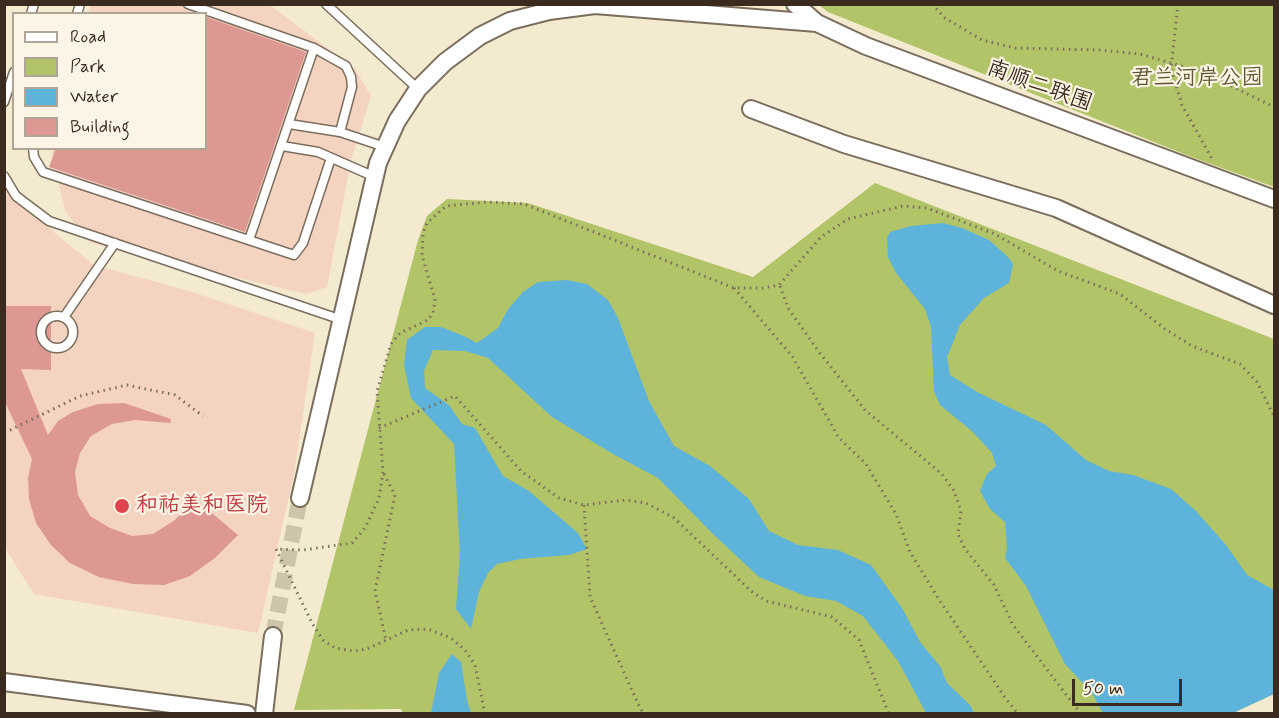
<!DOCTYPE html>
<html>
<head>
<meta charset="utf-8">
<style>
	body { margin:0 }
	#map { position:relative; width:1279px; height:718px; overflow:hidden; background:#f3ead0; font-family:Mynerve,sans-serif }
	canvas { display:block }
	.frame { position:absolute; inset:0; border:6px solid #3b2a1e; pointer-events:none }
	.legend { position:absolute; left:12px; top:12px; width:195px; height:138px; box-sizing:border-box; background:#fcf5e5; border:2px solid #afa495; margin:0; padding:8px 10px; list-style:none; font-size:18px; color:#3b2a1e }
	.legend li { display:flex; align-items:center; gap:12px; height:30px }
	.legend b { width:30px; border:2px solid #afa495 }
	.scale { position:absolute; left:1072px; top:679px; width:110px; height:27px; box-sizing:border-box; border:3px solid #3b2a1e; border-top:0; padding-left:8px; font-size:18px; line-height:21px; white-space:nowrap; color:#3b2a1e; -webkit-text-stroke:4px #fcf5e5; paint-order:stroke }
</style>
</head>
<body>
<div id="map">
<canvas width="1279" height="718"></canvas>
<div class="frame"></div>
<ul class="legend">
<li><b style="height:8px;background:#fff"></b>Road</li>
<li><b style="height:16px;background:#b1c468"></b>Park</li>
<li><b style="height:16px;background:#5eb3da"></b>Water</li>
<li><b style="height:16px;background:#de9893"></b>Building</li>
</ul>
<div class="scale">50 m</div>
</div>
<script>
const context = document.querySelector('canvas').getContext('2d');
context.lineJoin = 'round';
function fillPath(path, color) { context.fillStyle = color; context.fill(path, 'evenodd'); }
const shape = rows => new Path2D(rows.map(r => 'M' + r).join(''));
function strokePath(path, color, width, dash) { context.strokeStyle = color; context.lineWidth = width; context.lineCap = dash ? 'butt' : 'round'; context.setLineDash(dash || []); context.stroke(path); }
function drawText(font, color, halo, rows, align = 'center') {
  context.font = font + ' Mynerve,"LXGW WenKai TC",sans-serif'; context.lineWidth = 4.5; context.setLineDash([]); context.textBaseline = 'middle'; context.strokeStyle = halo; context.fillStyle = color; for (const [text, x, y, turn = 0] of rows) {
    context.save(); context.translate(x, y); context.rotate((+turn || 0) * Math.PI / 180); context.textAlign = isNaN(turn) ? turn : align; if (halo) context.strokeText(text, 0, 0); context.fillText(text, 0, 0); context.restore();
  }
}
fillPath(shape([
	[91,5,270,5,355,69,371,96,351,160,327,287,306,294,89,242,65,211,52,153,53,148,206,148,206,14,88,13],
	[4,177,56,234,94,265,189,291,315,333,294,474,258,633,34,594,5,548]
]), '#f4d3c0');
fillPath(shape([
	[819,5,1274,5,1274,187,1189,156,828,12],
	[875,183,1274,339,1274,694,1233,713,403,714,401,709,294,710,418,240,427,216,447,199,528,203,753,277]
]), '#b1c468');
fillPath(shape([
	[943,223,962,228,989,240,1008,257,1013,264,1009,283,984,298,960,325,947,357,950,375,979,393,1046,425,1086,460,1109,471,1133,475,1171,489,1196,511,1226,545,1247,575,1274,590,1274,694,1233,713,1103,713,1092,693,1065,664,1026,586,1005,558,1007,548,1005,522,990,509,980,491,987,474,996,466,992,453,973,432,940,405,934,391,931,327,925,309,896,273,888,257,887,238,890,232,911,226],
	[567,280,587,284,608,300,618,318,649,401,674,446,710,466,749,499,769,531,798,545,838,550,871,565,902,608,920,642,940,666,947,683,970,705,974,713,926,713,898,661,863,616,836,601,805,596,759,577,713,534,658,478,613,454,552,417,488,358,465,351,433,350,424,371,425,388,449,405,462,424,475,428,503,476,529,491,578,533,587,549,569,555,520,559,497,564,488,573,479,592,471,629,456,609,460,555,454,444,411,398,404,365,407,340,425,327,441,327,464,336,477,343,498,328,508,309,523,292,538,282],
	[452,654,461,662,467,700,471,713,431,713,439,673]
]), '#5eb3da');
fillPath(shape([
	[206,17,306,52,245,232,49,167,56,148,206,148],
	[4,306,51,306,51,370,21,369,48,435,58,421,73,412,98,404,124,403,171,419,170,423,135,420,112,424,91,436,80,453,75,472,78,495,90,516,110,528,132,536,153,534,175,520,195,499,238,535,215,558,190,576,164,585,133,584,99,577,70,563,51,545,36,523,29,499,28,478,32,459,4,400]
]), '#de9893');
strokePath(shape([
	[273,636,300,498]
]), '#cec4ac', 16, [16, 8]);
const lane = shape([
	[188,4,314,48,346,66,351,77,352,87,340,132],
	[326,4,418,89],
	[31,14,34,4],
	[77,14,80,4],
	[4,102,14,72],
	[289,124,340,132,385,147],
	[282,146,318,152,375,177],
	[33,148,34,157,43,172,294,255,303,243,331,158],
	[4,176,16,196,49,221,342,320],
	[249,240,314,48],
	'41 332a16 16 0 1 1 32 0a16 16 0 1 1-32 0Z',
	[64,317,115,243]
]);
const street = shape([
	[795,4,817,23,866,46,1274,199],
	[751,109,844,144,1056,208,1274,305],
	[300,498,378,163,397,121,418,89,445,62,480,36,510,21,549,11,595,5,817,23],
	[4,682,247,714],
	[264,714,273,636]
]);
strokePath(lane, '#7b6d5c', 11);
strokePath(street, '#7b6d5c', 20);
strokePath(shape([
	[932,4,945,18,982,40,1015,48,1099,50,1140,54,1205,73,1274,107],
	[1178,4,1171,69,1182,105,1212,159],
	[780,286,788,308,819,352,865,410,942,474,954,491,961,511,958,534,965,549,994,585,1013,625,1081,714],
	[734,288,792,356,839,438,866,464,896,514,910,552,938,598,1004,696,1018,714],
	[379,428,455,396,521,471,559,498,584,505,626,500,646,503,674,518,751,591,766,601,832,617,859,640,889,714],
	[4,431,10,430,80,396,127,385,175,395,203,416],
	[384,474,395,495,375,591,386,640],
	[584,505,590,597,640,708,644,714],
	[485,714,475,665,465,650,451,638,428,629,408,630,367,649,354,651,335,648,323,640,312,623,276,549,303,550,352,543,365,528,379,498,383,472,377,391,391,344,400,333,428,320,433,313,435,300,422,255,423,233,427,223,446,206,486,202,524,204,734,288,763,288,779,285,821,237,848,219,903,206,927,208,995,234,1058,271,1120,294,1165,329,1192,346,1240,364,1257,382,1274,416]
]), '#7b6d5c', 3, [1.5, 4.5]);
strokePath(lane, '#fff', 8);
strokePath(street, '#fff', 16);
for (const [x, y, r, color] of [
	[122,506,8,"#e0444e"]
]) { const dot = new Path2D(); dot.arc(x, y, r, 0, 2 * Math.PI); context.fillStyle = color; context.fill(dot); strokePath(dot, '#fcf5e5', 2); }
drawText('22px', '#5e5834', '#fcf5e5', [
	["君兰河岸公园",1197,79]
]);
drawText('22px', '#3b2a1e', '#fcf5e5', [
	["南顺二联围",1039,87,20]
]);
drawText('22px', '#be3a42', '#fcf5e5', [
	["和祐美和医院",136,506]
], 'left');
</script>
</body>
</html>
